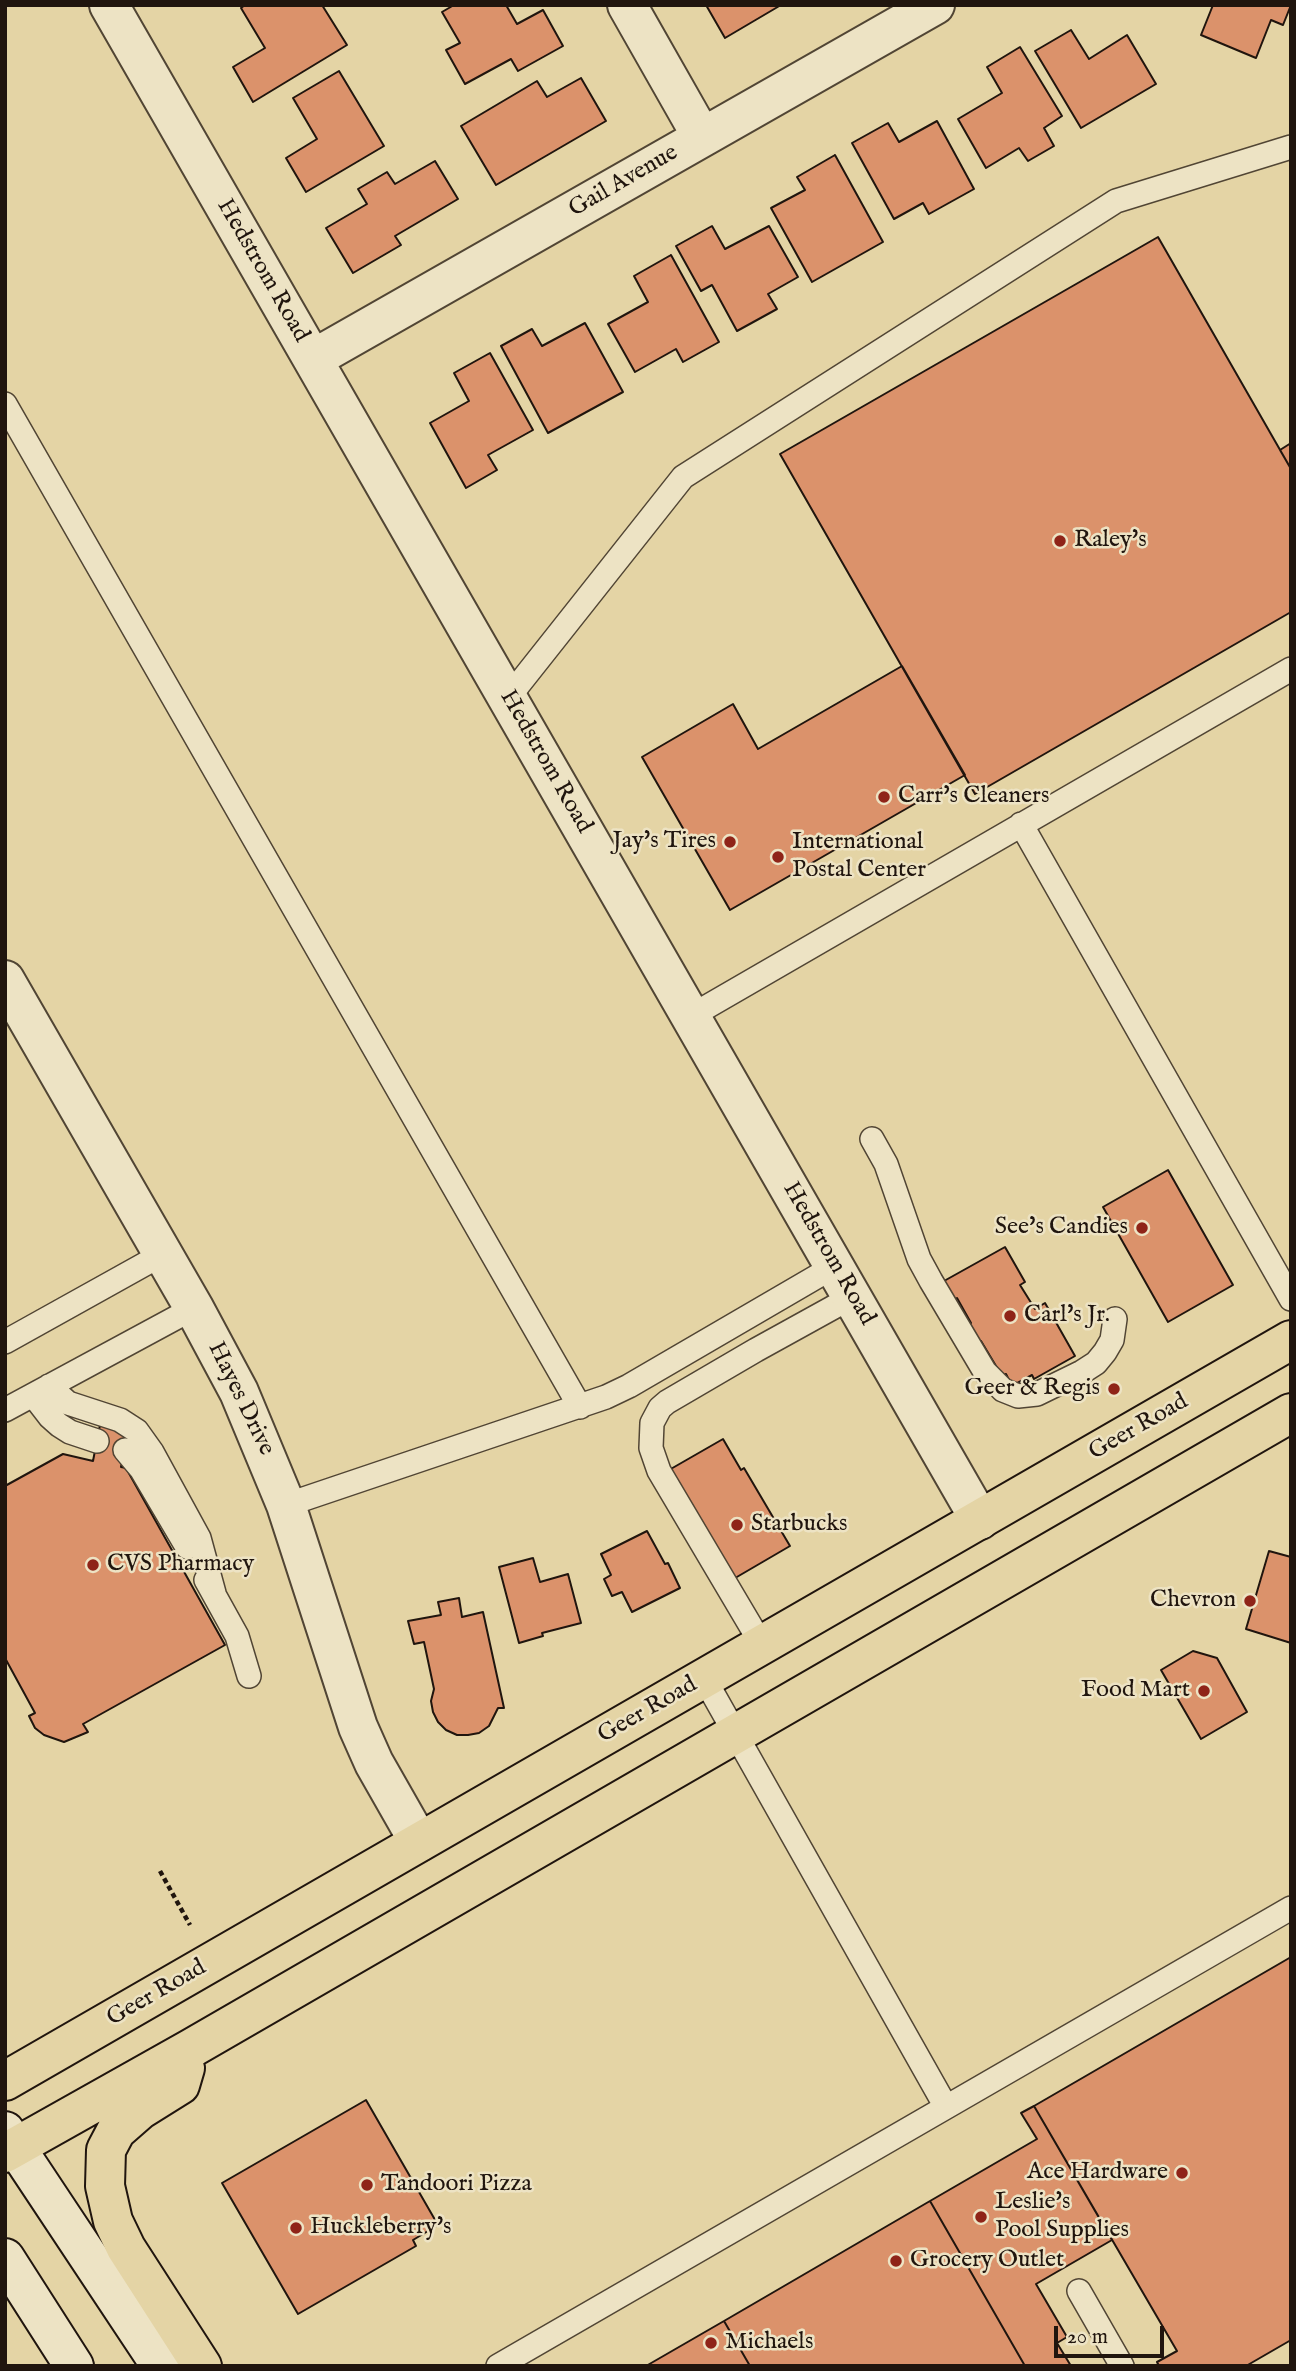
<!DOCTYPE html>
<html>
<head>
<meta charset="utf-8">
<style>
	body { margin:0 }
	#map { position:relative; width:1296px; height:2371px; overflow:hidden; background:#e4d4a5; font-family:"IM FELL English",serif }
	canvas { display:block }
	.frame { position:absolute; inset:0; border:7px solid #20150e; pointer-events:none }
	.scale { position:absolute; left:1054px; top:2326px; width:110px; height:32px; box-sizing:border-box; border:4px solid #20150e; border-top:0; padding-left:9px; font-size:21px; line-height:24px; white-space:nowrap; color:#20150e; -webkit-text-stroke:5px #ede3c4; paint-order:stroke }
</style>
</head>
<body>
<div id="map">
<canvas width="1296" height="2371"></canvas>
<div class="frame"></div>
<div class="scale">20 m</div>
</div>
<script>
const context = document.querySelector('canvas').getContext('2d');
context.lineJoin = 'round';
function fillPath(path, color) { context.fillStyle = color; context.fill(path, 'evenodd'); }
const shape = rows => new Path2D(rows.map(r => 'M' + r).join(''));
function strokePath(path, color, width, dash) { context.strokeStyle = color; context.lineWidth = width; context.lineCap = dash ? 'butt' : 'round'; context.setLineDash(dash || []); context.stroke(path); }
function drawText(font, color, halo, rows, align = 'center') {
  context.font = font + ' "IM FELL English",serif'; context.lineWidth = 5; context.setLineDash([]); context.textBaseline = 'middle'; context.strokeStyle = halo; context.fillStyle = color; for (const [text, x, y, turn = 0] of rows) {
    context.save(); context.translate(x, y); context.rotate((+turn || 0) * Math.PI / 180); context.textAlign = isNaN(turn) ? turn : align; if (halo) context.strokeText(text, 0, 0); context.fillText(text, 0, 0); context.restore();
  }
}
const building = shape([
	[245,5,322,5,347,45,253,102,233,67,265,48,241,8,245,5],
	[454,5,506,5,517,24,543,10,563,46,518,71,511,59,465,84,446,50,460,43,442,12,454,5],
	[706,5,781,5,725,38,706,5],
	[1213,5,1291,5,1283,25,1271,20,1256,58,1201,35,1213,5],
	[1071,30,1089,59,1127,35,1156,84,1081,128,1035,51,1071,30],
	[1020,47,1062,116,1044,128,1054,146,1028,161,1019,148,986,168,958,119,1002,93,987,67,1020,47],
	[339,71,384,146,306,192,286,158,317,139,293,98,339,71],
	[581,78,606,121,496,185,461,126,537,81,547,97,581,78],
	[937,121,974,189,929,214,923,203,894,219,852,143,888,123,899,142,937,121],
	[835,155,883,242,812,282,771,208,805,190,797,177,835,155],
	[435,161,458,199,395,236,401,245,353,273,326,228,367,204,358,189,387,172,395,184,435,161],
	[712,226,725,249,769,226,798,277,768,294,777,309,737,331,712,285,701,291,676,246,712,226],
	[1158,237,1291,469,1291,612,975,794,780,454,1158,237],
	[671,255,719,342,683,362,676,349,635,372,608,324,648,302,634,276,671,255],
	[585,323,623,392,548,433,501,346,532,329,542,346,585,323],
	[490,353,533,430,488,455,497,470,466,488,430,423,469,401,454,373,490,353],
	[1291,443,1291,469,1280,450,1291,443],
	[902,666,965,775,730,910,642,757,733,704,758,749,902,666],
	[1168,1170,1233,1285,1168,1322,1103,1207,1168,1170],
	[1005,1247,1025,1282,1020,1285,1035,1309,1045,1303,1075,1356,1034,1379,1032,1375,1012,1386,1006,1374,1002,1376,981,1341,977,1343,967,1326,971,1323,957,1298,954,1300,944,1281,1005,1247],
	[100,1425,128,1432,121,1467,126,1468,225,1645,83,1724,88,1732,64,1742,44,1735,35,1728,29,1716,35,1713,5,1658,5,1486,63,1454,93,1461,100,1425],
	[723,1439,741,1470,744,1468,790,1546,730,1581,669,1470,723,1439],
	[647,1531,665,1564,668,1563,680,1588,632,1612,622,1592,612,1596,604,1579,611,1575,601,1554,647,1531],
	[1269,1551,1291,1557,1291,1643,1246,1629,1269,1551],
	[533,1558,540,1582,568,1574,581,1623,542,1633,543,1636,519,1643,499,1567,533,1558],
	[459,1598,462,1617,483,1612,504,1708,498,1708,489,1726,479,1733,468,1735,457,1735,446,1730,438,1722,433,1712,431,1701,434,1689,424,1642,414,1644,408,1621,441,1615,438,1602,459,1598],
	[1193,1651,1217,1658,1247,1712,1201,1739,1161,1670,1193,1651],
	[1291,1957,1291,2340,1246,2366,1159,2366,1157,2362,1177,2351,1034,2106,1291,1957],
	[366,2100,438,2225,413,2240,416,2246,298,2314,222,2183,366,2100],
	[1034,2106,1112,2240,1036,2284,1067,2337,1057,2343,1071,2366,1025,2366,930,2201,1037,2139,1021,2113,1034,2106],
	[930,2201,1025,2366,750,2366,724,2321,930,2201],
	[724,2321,750,2366,646,2366,724,2321]
]);
fillPath(building, '#db926b');
strokePath(building, '#20150e', 2);
const service = shape([
	[5,404,580,1407],
	[508,698,683,477,1116,201,1291,147],
	[1021,824,1291,1299],
	[691,1016,1291,669],
	[872,1139,886,1164,919,1259,931,1281,985,1372,1003,1390,1018,1396,1037,1394,1082,1372,1096,1363,1105,1352,1112,1340,1115,1319],
	[5,1342,163,1254],
	[49,1386,68,1403,120,1420,137,1431,152,1452,199,1538,214,1593],
	[33,1395,50,1417,59,1425,70,1432,97,1441],
	[5,1410,194,1308],
	[125,1450,141,1469,187,1547],
	[286,1505,606,1397,629,1386,835,1266],
	[206,1580,237,1636,249,1676],
	[762,1645,659,1471,651,1448,652,1423,660,1408,667,1402,756,1350,852,1297],
	[704,1678,946,2107],
	[1079,2291,1122,2366],
	[498,2366,1291,1908]
]);
const minor = shape([
	[109,5,980,1520],
	[627,5,702,137],
	[313,359,935,5],
	[5,980,194,1308,239,1392,286,1505,358,1727,374,1763,419,1842]
]);
const secondary = shape([
	[5,2131,161,2366],
	[5,2258,74,2366]
]);
const primary = shape([
	[185,2068,180,2085,140,2110,116,2131,106,2150,105,2186,113,2221,126,2248,202,2366],
	[5,2081,1291,1340],
	[5,2153,190,2049,1291,1413]
]);
strokePath(service, '#514534', 26);
strokePath(minor, '#514534', 42);
strokePath(secondary, '#20150e', 42);
strokePath(primary, '#20150e', 42);
strokePath(shape([
	[160,1871,190,1925]
]), '#20150e', 4.5, [5, 3.5]);
strokePath(service, '#ede3c4', 23);
strokePath(minor, '#ede3c4', 38);
strokePath(secondary, '#ede3c4', 38);
strokePath(primary, '#e4d4a5', 38);
for (const [x, y, r, color] of [
	[1060,541,7,"#8f2418"],
	[884,797,7,"#8f2418"],
	[730,842,7,"#8f2418"],
	[778,857,7,"#8f2418"],
	[1142,1228,7,"#8f2418"],
	[1010,1316,7,"#8f2418"],
	[1114,1389,7,"#8f2418"],
	[737,1525,7,"#8f2418"],
	[93,1565,7,"#8f2418"],
	[1250,1601,7,"#8f2418"],
	[1204,1691,7,"#8f2418"],
	[1182,2173,7,"#8f2418"],
	[367,2185,7,"#8f2418"],
	[981,2217,7,"#8f2418"],
	[296,2228,7,"#8f2418"],
	[896,2261,7,"#8f2418"],
	[711,2343,7,"#8f2418"]
]) { const dot = new Path2D(); dot.arc(x, y, r, 0, 2 * Math.PI); context.fillStyle = color; context.fill(dot); strokePath(dot, '#ede3c4', 2.5); }
drawText('24px', '#20150e', '#ede3c4', [
	["Gail Avenue",624,182,-30],
	["Hedstrom Road",262,271,60],
	["Hedstrom Road",545,762,60],
	["Hedstrom Road",828,1254,60],
	["Hayes Drive",240,1399,64],
	["Geer Road",1139,1428,-30],
	["Geer Road",648,1711,-30],
	["Geer Road",157,1994,-30]
]);
drawText('24px', '#20150e', '#ede3c4', [
	["Raley's",1074,541],
	["Carr's Cleaners",898,797],
	["Jay's Tires",716,842,"right"],
	["International",792,843],
	["Postal Center",792,871],
	["See's Candies",1128,1228,"right"],
	["Carl's Jr.",1024,1316],
	["Geer & Regis",1100,1389,"right"],
	["Starbucks",751,1525],
	["CVS Pharmacy",107,1565],
	["Chevron",1236,1601,"right"],
	["Food Mart",1190,1691,"right"],
	["Ace Hardware",1168,2173,"right"],
	["Tandoori Pizza",381,2185],
	["Leslie's",995,2203],
	["Pool Supplies",995,2231],
	["Huckleberry's",310,2228],
	["Grocery Outlet",910,2261],
	["Michaels",725,2343]
], 'left');
</script>
</body>
</html>
